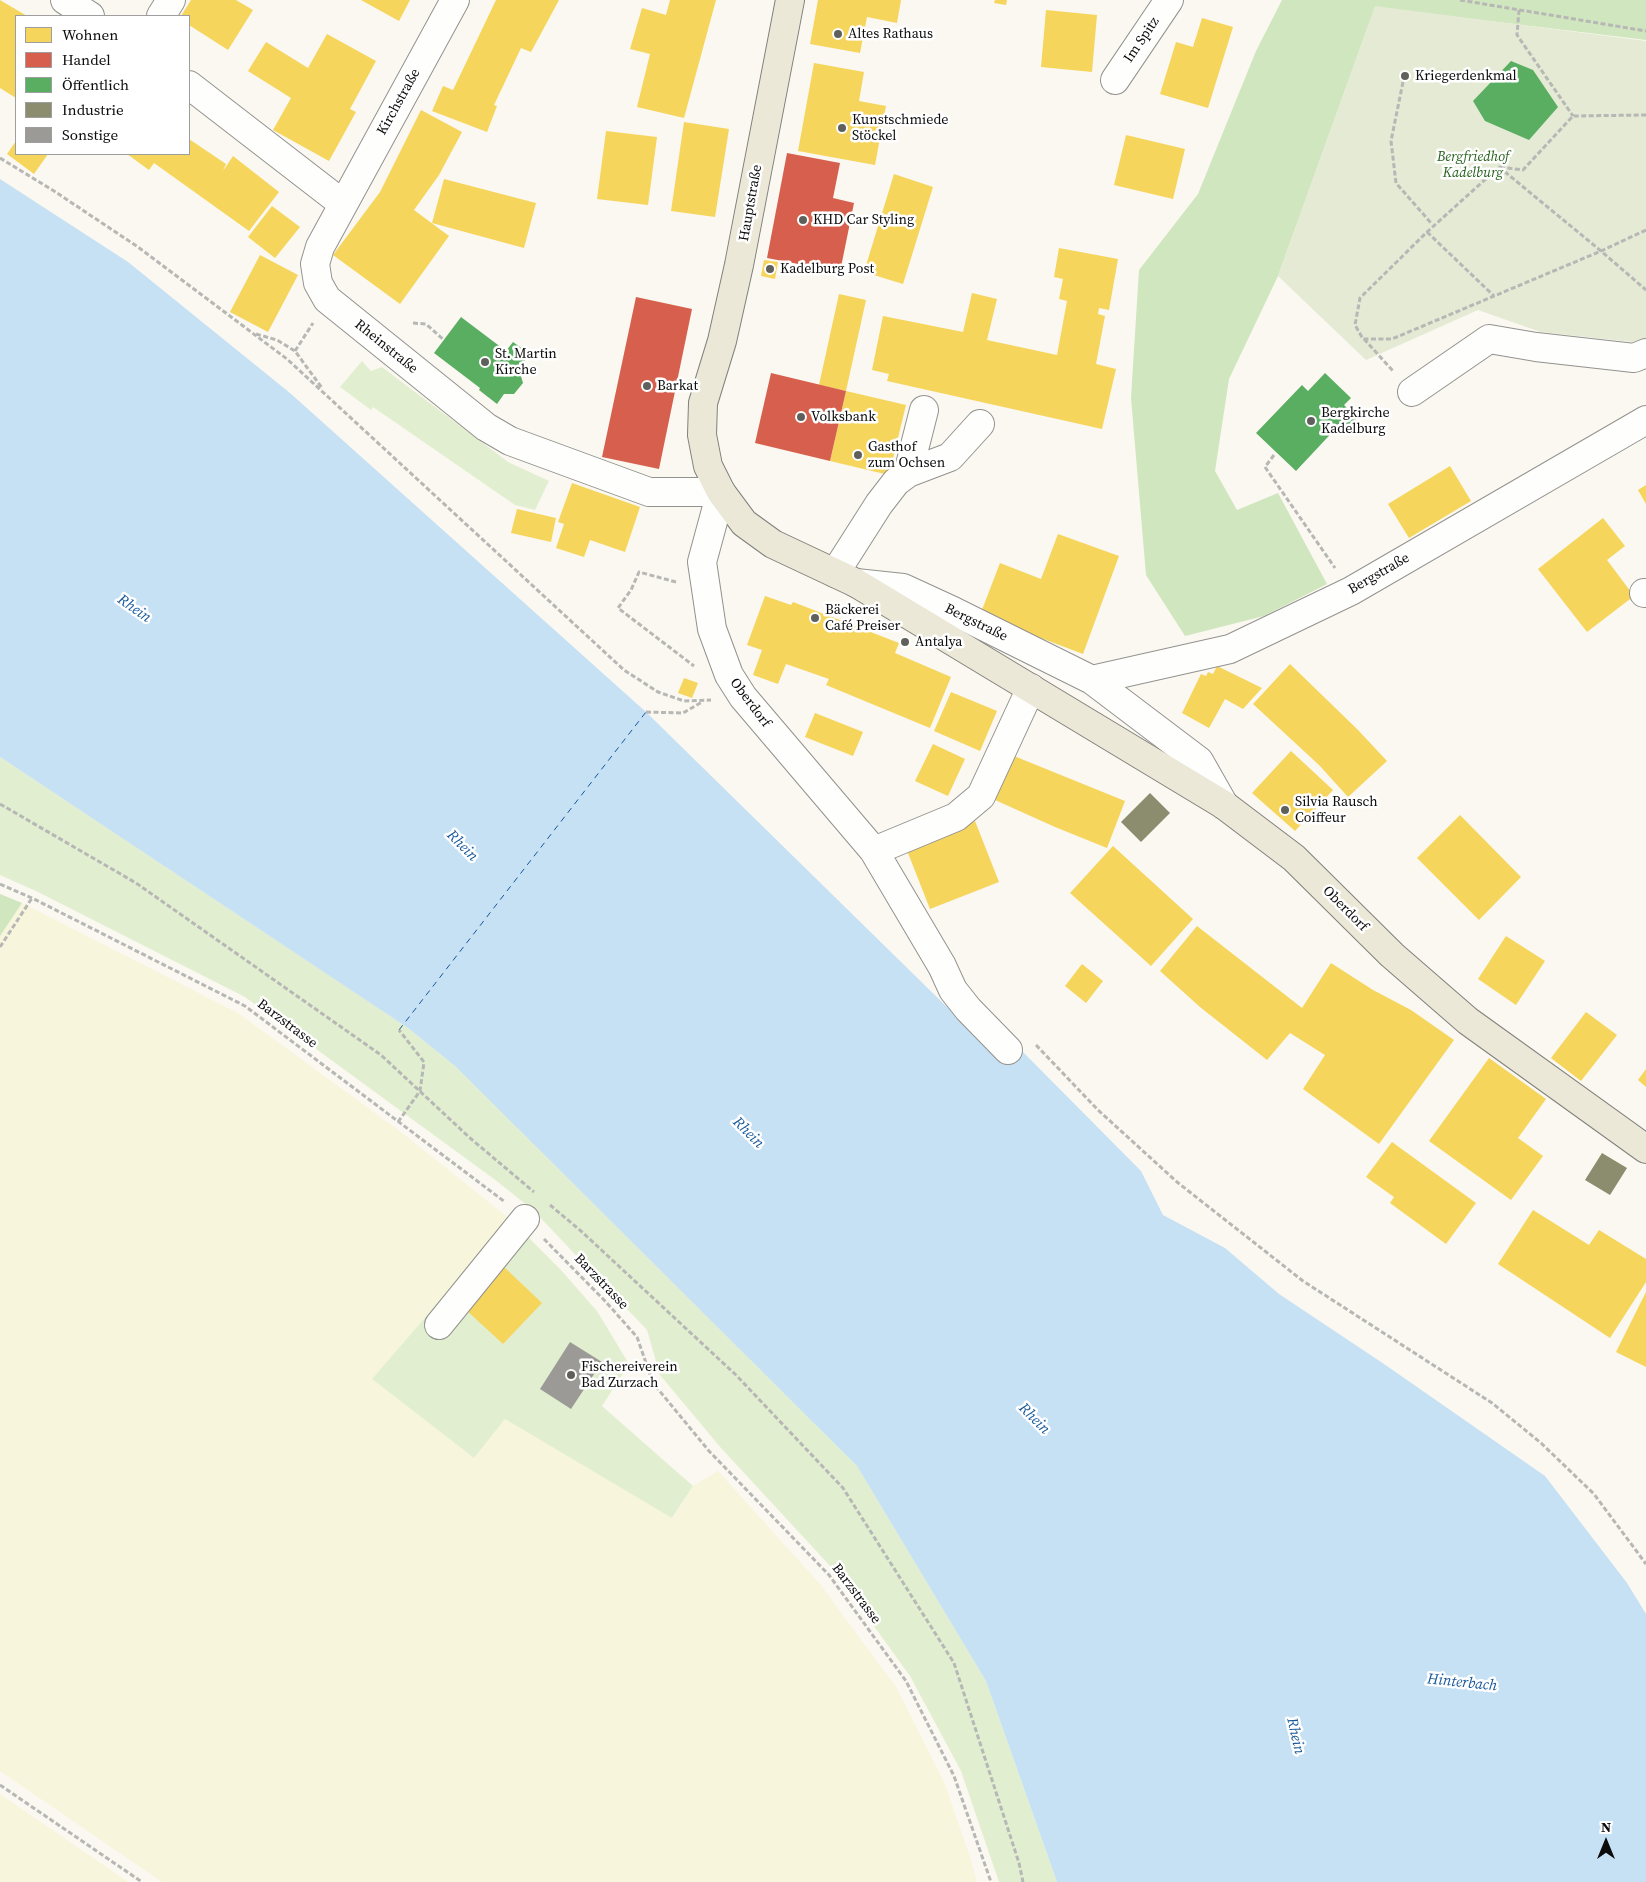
<!DOCTYPE html>
<html>
<head>
<meta charset="utf-8">
<style>
	body { margin:0 }
	#map { position:relative; width:1646px; height:1882px; overflow:hidden; background:#faf8f0; font-family:"Source Serif 4",serif }
	canvas { display:block }
	.legend { position:absolute; left:15px; top:15px; width:175px; height:140px; box-sizing:border-box; background:#fff; border:1px solid #9e9e9e; margin:0; padding:6px 9px; list-style:none; font-size:15px; color:#0c0c0c }
	.legend li { display:flex; align-items:center; gap:10px; height:25px }
	.legend b { width:25px; border:1px solid #9e9e9e }
	.north { position:absolute; left:1581px; top:1817px; width:50px; height:50px; -webkit-text-stroke:4px #fff; paint-order:stroke; rotate:0deg; font-size:14px; font-weight:700; line-height:20px; text-align:center; color:#0c0c0c }
	.north::after { content:''; display:block; margin:auto; width:18px; height:22px; background:#0c0c0c; clip-path:polygon(50% 0,100% 100%,50% 72%,0 100%) }
</style>
</head>
<body>
<div id="map">
<canvas width="1646" height="1882"></canvas>
<ul class="legend">
<li><b style="height:14px;background:#f6d55c"></b>Wohnen</li>
<li><b style="height:14px;background:#d6604d"></b>Handel</li>
<li><b style="height:14px;background:#5aae61"></b>Öffentlich</li>
<li><b style="height:14px;background:#8c8c6e"></b>Industrie</li>
<li><b style="height:14px;background:#9c9a96"></b>Sonstige</li>
</ul>
<div class="north">N</div>
</div>
<script>
const context = document.querySelector('canvas').getContext('2d');
context.lineJoin = 'round';
function fillPath(path, color) { context.fillStyle = color; context.fill(path, 'evenodd'); }
const shape = rows => new Path2D(rows.map(r => 'M' + r).join(''));
function strokePath(path, color, width, dash) { context.strokeStyle = color; context.lineWidth = width; context.lineCap = dash ? 'butt' : 'round'; context.setLineDash(dash || []); context.stroke(path); }
function drawText(font, color, halo, rows, align = 'center') {
  context.font = font + ' "Source Serif 4",serif'; context.lineWidth = 5; context.setLineDash([]); context.textBaseline = 'middle'; context.strokeStyle = halo; context.fillStyle = color; for (const [text, x, y, turn = 0] of rows) {
    context.save(); context.translate(x, y); context.rotate((+turn || 0) * Math.PI / 180); context.textAlign = isNaN(turn) ? turn : align; if (halo) context.strokeText(text, 0, 0); context.fillText(text, 0, 0); context.restore();
  }
}
fillPath(shape([
	[22,903,238,1013,401,1132,510,1219,372,1379,474,1458,505,1419,673,1518,693,1486,718,1471,820,1584,896,1687,944,1782,971,1860,977,1882,162,1882,0,1771,0,936],
	[0,1794,128,1882,0,1882]
]), '#f7f5dc');
fillPath(shape([
	[362,361,371,371,382,367,508,462,549,481,535,510,515,505,373,407,371,410,340,387],
	[0,757,408,1028,455,1066,857,1466,986,1681,1057,1882,999,1882,961,1771,910,1676,832,1568,721,1448,660,1375,647,1330,533,1210,494,1179,245,997,36,891,0,875],
	[510,1219,560,1269,597,1311,629,1364,602,1406,693,1486,672,1518,505,1419,474,1458,372,1379]
]), '#e1efd0');
fillPath(shape([
	[1282,0,1646,0,1646,40,1375,7,1278,276,1229,379,1215,471,1237,510,1278,493,1327,584,1264,616,1185,636,1146,575,1131,398,1139,270,1198,194,1256,51],
	[0,894,22,903,0,936]
]), '#d0e6be');
fillPath(shape([
	[1375,6,1646,41,1646,341,1642,343,1541,332,1478,310,1366,360,1278,276]
]), '#e4ead4');
fillPath(shape([
	[0,179,128,262,290,393,646,712,997,1056,1017,1046,1141,1171,1163,1215,1225,1248,1279,1294,1384,1364,1545,1476,1627,1583,1646,1614,1646,1882,1057,1882,986,1681,857,1466,455,1066,408,1028,0,757]
]), '#c6e0f4');
fillPath(shape([
	[0,0,27,16,16,16,16,98,0,88],
	[191,0,236,0,253,10,228,50,189,25,189,16,181,16],
	[361,0,410,0,399,21],
	[496,0,559,0,531,52,521,48,494,105,497,106,487,132,432,111,443,86,453,90],
	[670,0,716,0,684,118,637,107,650,54,630,49,642,8,666,15],
	[818,0,901,0,897,23,867,17,860,53,810,44],
	[995,0,1007,0,1006,5,994,3],
	[1046,10,1097,15,1092,72,1041,67],
	[1202,18,1233,27,1208,108,1160,94,1176,42,1193,47],
	[327,34,376,61,350,109,356,112,329,161,273,130,291,98,248,71,266,42,308,68],
	[814,63,864,72,859,101,886,106,875,165,798,151],
	[421,110,462,132,439,175,414,210,449,236,400,304,333,255,380,192],
	[684,122,729,129,715,217,671,211],
	[606,131,657,137,648,205,597,199],
	[1126,135,1185,149,1173,199,1114,185],
	[189,139,226,164,223,171,233,156,279,192,249,231,154,163,149,170,127,154,189,154],
	[16,141,16,154,48,154,34,174,7,154],
	[894,174,933,187,903,284,864,272],
	[444,179,536,203,524,248,432,223],
	[272,206,300,227,275,258,248,237],
	[1059,248,1118,259,1109,310,1099,308,1098,314,1105,316,1096,364,1116,369,1102,429,887,381,889,374,872,370,883,316,963,332,972,293,997,299,987,340,1057,355,1067,301,1059,299,1063,279,1054,277],
	[260,255,298,275,268,332,230,312],
	[764,260,778,262,775,279,761,276],
	[839,294,866,300,846,391,906,405,889,475,830,461,846,391,819,385],
	[1450,466,1471,501,1409,538,1388,504],
	[572,483,640,507,625,552,590,540,584,557,556,548,564,524,558,522],
	[1646,485,1646,504,1638,490],
	[517,509,556,518,551,542,511,533],
	[1603,518,1625,546,1607,560,1634,596,1587,632,1538,569],
	[1058,534,1119,556,1083,654,980,615,1000,563,1041,579],
	[765,596,791,605,793,602,899,643,895,653,951,677,930,728,826,685,829,679,786,664,778,684,753,675,762,650,747,645],
	[1290,664,1358,730,1387,761,1348,797,1319,765,1253,704],
	[1217,666,1262,688,1243,709,1225,699,1209,728,1182,713,1201,674,1206,676,1208,672,1213,674],
	[684,678,698,683,692,698,678,693],
	[951,692,997,711,980,751,934,731],
	[815,713,863,732,853,756,805,737],
	[933,744,965,759,948,796,915,781],
	[1291,751,1333,790,1295,831,1252,793],
	[1014,756,1125,801,1107,848,1055,827,995,800],
	[1460,815,1521,877,1479,920,1417,858],
	[975,821,999,882,930,909,906,848],
	[1113,846,1193,919,1151,966,1070,893],
	[1197,926,1302,1008,1331,963,1373,990,1411,1010,1454,1040,1379,1144,1303,1089,1325,1055,1290,1033,1267,1060,1200,1007,1160,971],
	[1506,936,1545,961,1516,1005,1478,979],
	[1082,964,1103,981,1086,1003,1065,986],
	[1586,1012,1617,1035,1581,1081,1551,1058],
	[1489,1058,1546,1099,1518,1138,1543,1156,1511,1200,1429,1141],
	[1646,1069,1646,1087,1638,1080],
	[1392,1142,1476,1203,1446,1244,1390,1203,1394,1197,1366,1177],
	[1533,1210,1589,1245,1599,1230,1646,1259,1646,1282,1610,1338,1498,1264],
	[503,1266,542,1303,503,1344,464,1308],
	[1646,1292,1646,1367,1616,1352]
]), '#f6d55c');
fillPath(shape([
	[787,153,840,163,833,198,854,203,840,272,767,258],
	[636,297,692,309,659,469,602,457],
	[771,373,846,391,830,461,755,443]
]), '#d6604d');
fillPath(shape([
	[1511,61,1533,70,1558,107,1529,140,1485,121,1473,101],
	[461,317,506,351,513,342,530,354,517,371,520,373,523,383,514,394,504,394,497,404,479,390,480,388,434,353],
	[1325,373,1351,398,1344,405,1357,418,1346,430,1340,424,1296,471,1256,433,1302,385,1308,391]
]), '#5aae61');
fillPath(shape([
	[1150,793,1170,813,1141,842,1121,822],
	[1602,1153,1627,1168,1610,1195,1585,1180]
]), '#8c8c6e');
strokePath(shape([
	[399,1030,646,712]
]), '#17589b', 1, [6, 5]);
fillPath(shape([
	[570,1342,602,1362,571,1409,540,1389]
]), '#9c9a96');
const minor = shape([
	[65,0,90,16],
	[455,0,320,247,315,264,318,283,327,299,486,427,510,441,649,492,721,492,702,562,712,629,729,675,743,697,874,851,942,966,953,990,968,1009,1008,1050],
	[161,16,171,0],
	[1115,80,1169,0],
	[189,85,343,204],
	[1412,392,1489,339,1536,347,1634,358,1646,353],
	[908,473,924,410],
	[835,573,879,504,896,482,908,473,950,457,980,424],
	[856,583,903,588,953,611,1092,680,1199,761,1224,805],
	[1644,593,1646,593],
	[1092,680,1230,649,1351,591,1646,420],
	[874,851,956,817,981,796,1031,688],
	[439,1325,525,1219]
]);
const major = shape([
	[790,0,739,265,722,341,703,403,702,435,708,466,721,492,744,523,773,544,856,583,1224,805,1294,858,1392,955,1468,1021,1646,1149]
]);
strokePath(minor, '#93928f', 30);
strokePath(major, '#80807c', 30);
strokePath(shape([
	[1460,0,1646,31],
	[1519,10,1517,35,1573,116],
	[1403,82,1391,141,1396,183,1431,223],
	[0,158,54,191,138,247,287,359,624,670,658,692,684,701,711,700],
	[1500,167,1523,170,1573,116,1646,115],
	[1646,230,1601,251,1392,339,1363,339,1355,325,1360,298,1427,232,1499,167,1601,251,1646,290],
	[1427,232,1494,296],
	[413,323,426,324,444,340],
	[256,334,277,340,295,351,322,388],
	[1364,339,1393,371],
	[295,351,313,323],
	[1274,455,1265,467,1335,568],
	[676,582,639,572,631,590,618,608,694,666],
	[646,712,683,713,702,702],
	[0,804,136,883,381,1055,470,1138,534,1192],
	[0,884,32,898,245,1006,505,1202],
	[0,947,32,898],
	[1036,1045,1098,1110,1177,1182,1303,1281,1492,1403,1541,1443,1594,1494,1646,1564],
	[398,1122,420,1091,424,1062,399,1030],
	[550,1205,581,1231,736,1375,843,1488,954,1663,1019,1863,1023,1882],
	[544,1239,606,1302,637,1337,653,1383,709,1451,829,1575,906,1681,954,1776,991,1882],
	[0,1785,142,1882]
]), '#b7b7b5', 3, [5, 2.5]);
strokePath(minor, '#fefefd', 28);
strokePath(major, '#ece8d8', 28);
for (const [x, y, r, color] of [
	[838,34,5,"#5f5f5c"],
	[1405,76,5,"#5f5f5c"],
	[842,128,5,"#5f5f5c"],
	[803,220,5,"#5f5f5c"],
	[770,269,5,"#5f5f5c"],
	[485,362,5,"#5f5f5c"],
	[647,386,5,"#5f5f5c"],
	[801,417,5,"#5f5f5c"],
	[1311,421,5,"#5f5f5c"],
	[858,455,5,"#5f5f5c"],
	[815,618,5,"#5f5f5c"],
	[905,642,5,"#5f5f5c"],
	[1285,810,5,"#5f5f5c"],
	[571,1375,5,"#5f5f5c"]
]) { const dot = new Path2D(); dot.arc(x, y, r, 0, 2 * Math.PI); context.fillStyle = color; context.fill(dot); strokePath(dot, '#fff', 2); }
drawText('14px', '#0c0c0c', '#fff', [
	["Altes Rathaus",848,34],
	["Kriegerdenkmal",1415,76],
	["Kunstschmiede",852,120],
	["Stöckel",852,136],
	["KHD Car Styling",813,220],
	["Kadelburg Post",780,269],
	["St. Martin",495,354],
	["Kirche",495,370],
	["Barkat",657,386],
	["Bergkirche",1321,413],
	["Kadelburg",1321,429],
	["Volksbank",811,417],
	["Gasthof",868,447],
	["zum Ochsen",868,463],
	["Bäckerei",825,610],
	["Café Preiser",825,626],
	["Antalya",915,642],
	["Silvia Rausch",1295,802],
	["Coiffeur",1295,818],
	["Fischereiverein",581,1367],
	["Bad Zurzach",581,1383]
], 'left');
drawText('14px', '#0c0c0c', '#fff', [
	["Im Spitz",1142,40,-56],
	["Kirchstraße",399,102,-61],
	["Hauptstraße",751,203,-80],
	["Rheinstraße",386,347,39],
	["Bergstraße",1379,574,-30],
	["Bergstraße",976,623,26],
	["Oberdorf",750,703,53],
	["Oberdorf",1345,909,45],
	["Barzstrasse",287,1024,37],
	["Barzstrasse",601,1282,46],
	["Barzstrasse",856,1594,53]
]);
drawText('italic 14px', '#27621d', '#fff', [
	["Bergfriedhof",1473,157],
	["Kadelburg",1473,173]
]);
drawText('italic 15px', '#17589b', '#fff', [
	["Rhein",134,609,35],
	["Rhein",462,846,45],
	["Rhein",748,1133,45],
	["Rhein",1034,1419,45],
	["Hinterbach",1462,1683,6],
	["Rhein",1295,1736,77]
]);
</script>
</body>
</html>
